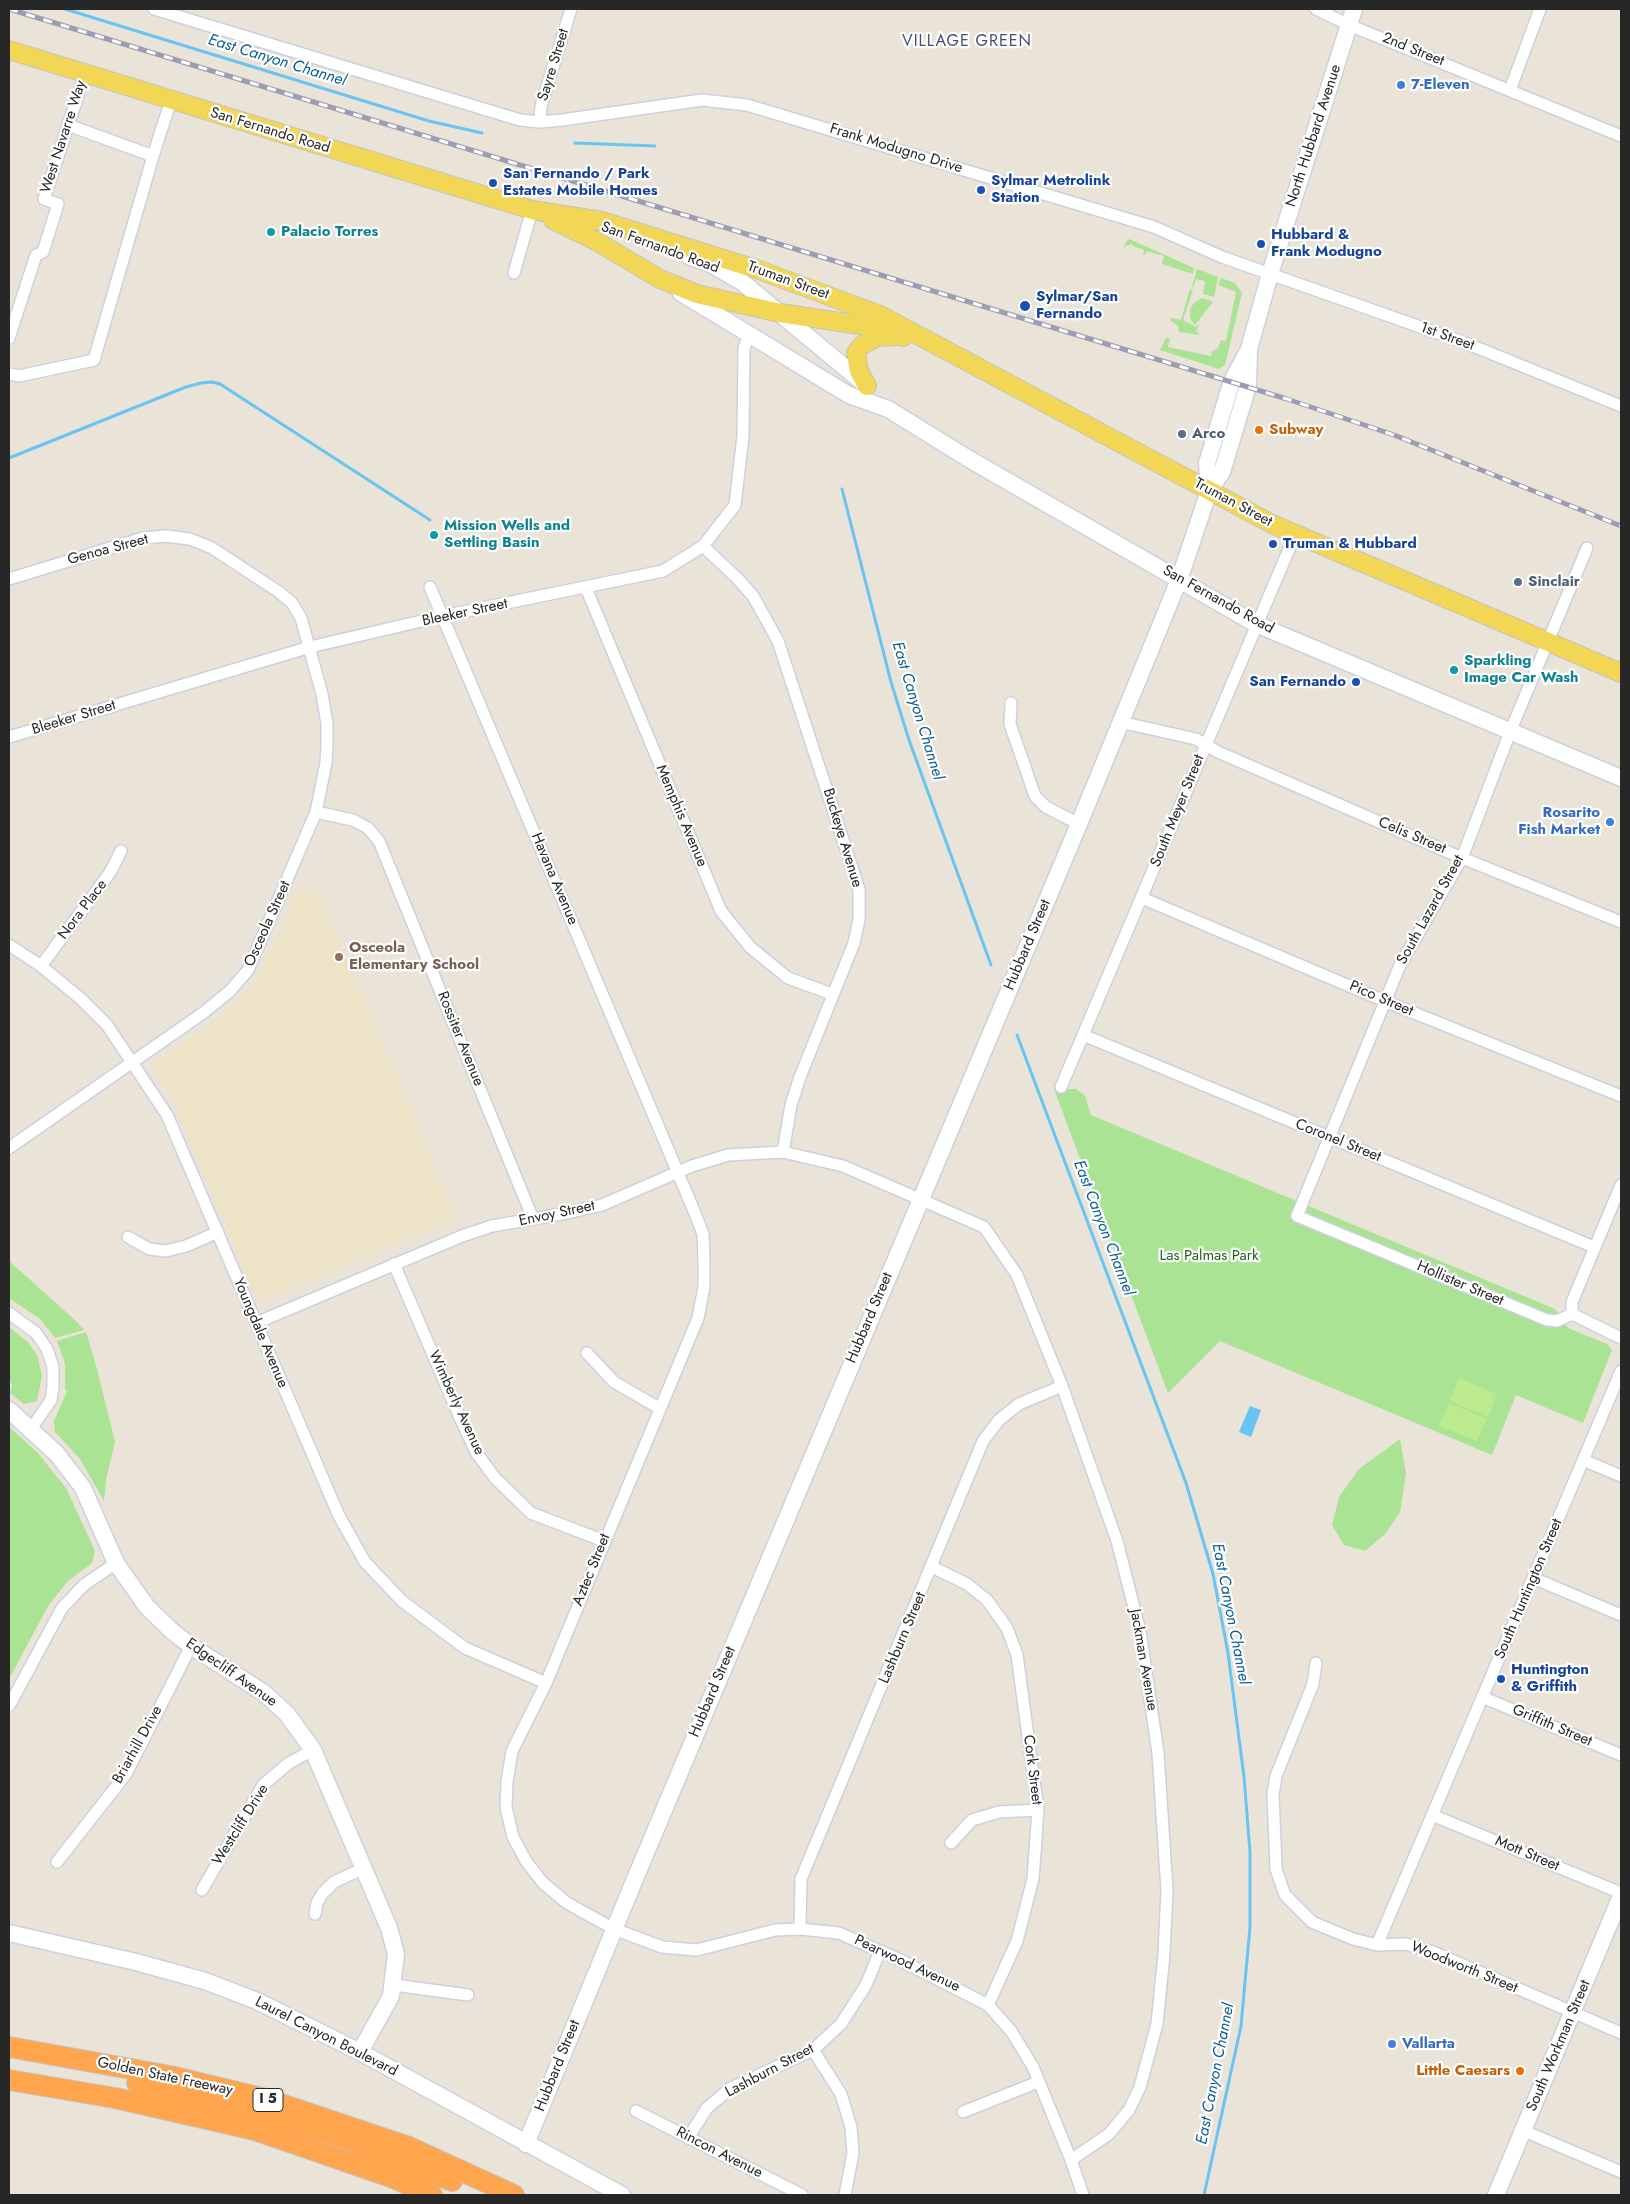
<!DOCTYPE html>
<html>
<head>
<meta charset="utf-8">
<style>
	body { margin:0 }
	#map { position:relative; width:1630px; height:2204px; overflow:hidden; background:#eae3d8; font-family:Jost,sans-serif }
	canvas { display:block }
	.frame { position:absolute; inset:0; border:10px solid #272727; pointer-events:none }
</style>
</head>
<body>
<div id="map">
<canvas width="1630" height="2204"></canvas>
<div class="frame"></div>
</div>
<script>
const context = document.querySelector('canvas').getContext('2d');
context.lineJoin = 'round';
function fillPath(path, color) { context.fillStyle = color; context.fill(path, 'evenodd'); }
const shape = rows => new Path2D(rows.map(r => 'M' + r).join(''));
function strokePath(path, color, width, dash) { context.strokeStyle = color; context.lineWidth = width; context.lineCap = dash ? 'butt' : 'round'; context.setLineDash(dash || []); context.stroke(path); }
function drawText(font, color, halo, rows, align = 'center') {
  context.font = font + ' Jost,sans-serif'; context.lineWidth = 4.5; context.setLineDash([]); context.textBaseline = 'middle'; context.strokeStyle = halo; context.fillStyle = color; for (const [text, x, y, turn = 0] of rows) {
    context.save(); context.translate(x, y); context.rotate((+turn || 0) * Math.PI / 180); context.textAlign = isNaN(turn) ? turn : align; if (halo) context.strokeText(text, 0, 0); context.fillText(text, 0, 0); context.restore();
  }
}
fillPath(shape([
	[299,888,321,896,457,1218,261,1301,257,1299,174,1104,153,1067,155,1062,206,1027,234,1005,257,980]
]), '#ede3c6');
fillPath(shape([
	[1129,239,1194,268,1193,274,1162,264,1164,256,1147,251,1143,257,1144,250,1133,246,1131,243,1130,245,1126,245,1123,251,1125,243],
	[1197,269,1218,277,1214,297,1203,294,1205,281,1196,279,1193,287,1192,287],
	[1221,278,1235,283,1242,293,1225,365,1219,369,1160,350,1166,338,1170,338,1168,347,1211,356,1212,351,1218,348,1221,340,1226,341,1236,292,1218,285],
	[1190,289,1193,290,1183,320,1196,327,1200,324,1196,331,1200,335,1179,332,1178,326,1170,320,1172,318,1181,320],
	[1202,298,1213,302,1195,325,1190,318,1190,309,1194,303],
	[1054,1089,1076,1089,1085,1096,1091,1115,1555,1309,1568,1328,1607,1344,1612,1350,1583,1423,1516,1395,1492,1455,1220,1341,1168,1393],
	[9,1261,76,1321,84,1330,55,1338,40,1319,9,1298],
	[9,1327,28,1342,37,1355,42,1376,37,1401,24,1404,10,1393,12,1386,9,1376],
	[86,1332,97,1369,115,1442,106,1480,104,1501,80,1459,55,1432,54,1421,67,1391,65,1390,65,1363,57,1341],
	[9,1427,37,1452,66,1488,95,1551,92,1563,67,1582,48,1606,9,1679],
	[1400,1439,1406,1473,1400,1512,1386,1533,1365,1551,1344,1545,1332,1525,1339,1497,1359,1469]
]), '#a9e393');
fillPath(shape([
	[1459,1378,1497,1394,1488,1417,1450,1401],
	[1449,1403,1487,1419,1477,1441,1439,1426]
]), '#beea8e');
fillPath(shape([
	[1250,1406,1261,1410,1251,1437,1239,1432]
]), '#68c4f0');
strokePath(shape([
	[65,9,429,121,482,133],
	[575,143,655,146],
	[9,458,186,387,201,383,212,382,220,384,430,520],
	[842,489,891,682,909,740,991,965],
	[1017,1035,1186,1483,1213,1574,1228,1653,1244,1777,1250,1852,1250,1927,1241,2026,1204,2195]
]), '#68c4f0', 3);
const street = shape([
	[154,9,520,120,540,122,562,120,702,100,747,105,1154,227,1222,257,1463,342,1621,406],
	[1316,9,1349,25,1621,136],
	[1510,90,1540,9],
	[540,122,541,106,571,9],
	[68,125,153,156,171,100],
	[514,273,532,210],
	[9,338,36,255,43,252,58,204,44,199,85,74],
	[9,374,19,376,94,360,153,156],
	[703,546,738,579,753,596,778,641,859,889,859,920,854,943,800,1077,791,1105,783,1152],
	[9,579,143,538,166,536,190,539,212,548,279,592,292,603,301,618,322,694,327,724,327,745,326,763,316,812,248,970,230,991,203,1013,9,1148],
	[430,587,692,1206,703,1234,704,1261,704,1287,698,1318,546,1683,512,1751,507,1781,506,1807,513,1837,526,1861,543,1883,567,1903,614,1929,662,1947,697,1950,775,1930,800,1929,839,1933,898,1959,988,2005,1011,2031,1033,2067,1071,2160,1083,2195],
	[586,588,721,911,750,947,788,978,832,994],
	[1011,703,1010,724,1035,796,1046,807,1079,824],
	[1120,722,1196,739,1218,752,1462,858,1621,922],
	[9,737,310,647,443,616,663,571,703,546,735,505,743,436,744,348,749,335],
	[316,812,353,820,368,828,379,841,533,1219],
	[1142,898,1387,1002,1621,1096],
	[9,945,41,966,81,999,107,1025,167,1115,339,1516,365,1562,402,1601,465,1648,546,1683],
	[41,966,111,871,121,851],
	[1083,1035,1594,1247],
	[1061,1087,1295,535],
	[128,1237,149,1249,166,1251,186,1246,218,1232],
	[394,1264,461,1420,476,1452,495,1478,531,1513,604,1541],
	[9,1313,36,1333,47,1349,53,1367,53,1387,51,1400,31,1429],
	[1572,1314,1557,1321,1547,1320,1297,1216,1400,965,1462,858,1510,732,1587,548],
	[1572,1314,1572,1302,1621,1185],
	[1572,1314,1621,1338],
	[256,1323,462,1236,492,1226,567,1213,602,1205,692,1166,728,1155,783,1152,843,1166,984,1227,1017,1275,1062,1386,1117,1541,1140,1631,1158,1753,1167,1890,1164,1954,1157,2024,1140,2087,1129,2110,1109,2134,1071,2160],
	[587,1353,614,1382,659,1408],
	[1583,1460,1621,1476],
	[932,1567,967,1584,987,1600,1007,1628,1017,1655,1038,1810,1033,1879,1017,1941,988,2005],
	[1533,1578,1621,1615],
	[1316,1663,1313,1684,1276,1776,1273,1794,1276,1869,1285,1895,1312,1922,1353,1939,1377,1945,1406,1944,1433,1952,1621,2033],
	[1482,1697,1621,1755],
	[9,1706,62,1608,84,1585,116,1563],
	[1432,1815,1621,1893],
	[951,1843,972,1820,999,1812,1038,1810],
	[57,1862,126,1774,191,1646],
	[202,1890,263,1785,289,1763,313,1750],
	[315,1914,317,1903,322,1894,334,1882,364,1868],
	[800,1929,801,1879,983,1441,999,1420,1019,1404,1062,1386],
	[1377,1945,1621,1371],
	[394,1985,468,1995],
	[813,2050,841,2094,851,2127,853,2153,845,2195],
	[636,2111,802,2195],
	[963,2112,1038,2082],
	[1524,2131,1621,2172],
	[688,2138,707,2108,731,2088,813,2050,841,2024,866,1985,880,1951]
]);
const secondary = shape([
	[689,256,711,264,742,282,866,385],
	[681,293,849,395,888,409,969,459,1256,624,1621,778],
	[1209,491,1207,463,1232,381,1247,353],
	[9,1410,57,1454,83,1488,116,1563,147,1607,173,1632,191,1646,264,1693,287,1714,313,1750,389,1928,396,1954,391,1996,360,2052],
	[9,1933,136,1962,205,1981,257,2001,360,2052,622,2195],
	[526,2144,632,1886,1079,824,1179,580,1209,491,1222,472,1248,386,1249,349,1270,274,1354,9],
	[1496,2195,1621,1896]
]);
const primary = shape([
	[9,50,532,210,602,221,759,270,880,315,1272,524,1621,673],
	[553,220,596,241,660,279,697,294,780,313,873,327,903,337],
	[867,386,859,371,856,353,861,346,877,337,895,336]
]);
const highway = shape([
	[9,2047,170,2076,266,2099,409,2147,514,2195],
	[9,2080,115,2098,255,2130,391,2177,432,2195],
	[137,2083,254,2110,303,2125,348,2140,452,2181]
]);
strokePath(street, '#cdd0e1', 14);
strokePath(secondary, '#cdd0e1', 19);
strokePath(primary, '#c3c3c3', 20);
strokePath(highway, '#c3c3c3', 22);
strokePath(street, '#fff', 11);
strokePath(secondary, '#fff', 16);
strokePath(primary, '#f2d655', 18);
strokePath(highway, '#ffa54e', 20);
const rail = shape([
	[9,9,1287,399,1394,435,1621,526]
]);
strokePath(rail, '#9b9db2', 5);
strokePath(rail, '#fff', 3, [9]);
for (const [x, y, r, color] of [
	[1401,85,5,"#3f7fe0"],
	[493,183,5,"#1a4fb4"],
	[981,190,5,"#1a4fb4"],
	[271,232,5,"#0f9aa8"],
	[1261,244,5,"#1a4fb4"],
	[1025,306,6,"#1a4fb4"],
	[1259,430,5,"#e8710a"],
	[1182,434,5,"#5c6f8a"],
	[434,535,5,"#0f9aa8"],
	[1273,544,5,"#1a4fb4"],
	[1518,582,5,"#5c6f8a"],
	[1454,670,5,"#0f9aa8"],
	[1356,682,5,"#1a4fb4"],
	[1610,822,5,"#3f7fe0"],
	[339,957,5,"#8d6e63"],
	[1501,1679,5,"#1a4fb4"],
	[1392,2044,5,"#3f7fe0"],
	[1520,2071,5,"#e8710a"]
]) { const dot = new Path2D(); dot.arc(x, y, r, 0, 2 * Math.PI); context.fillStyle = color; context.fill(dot); strokePath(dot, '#fff', 2); }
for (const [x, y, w] of [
	[268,2100,30]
]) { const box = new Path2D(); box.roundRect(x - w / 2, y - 11.5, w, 23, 4); context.fillStyle = '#fff'; context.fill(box); strokePath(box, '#272727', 1); }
drawText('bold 14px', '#272727', null, [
	["I 5",268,2100]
]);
drawText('15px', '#272727', '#fff', [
	["2nd Street",1413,50,22],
	["Sayre Street",554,65,-73],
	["San Fernando Road",270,131,17],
	["North Hubbard Avenue",1314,136,-72],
	["West Navarre Way",64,137,-72],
	["Frank Modugno Drive",896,149,17],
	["San Fernando Road",660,248,20],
	["Truman Street",788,281,20],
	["1st Street",1447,337,20],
	["Truman Street",1233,503,28],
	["Genoa Street",108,550,-15],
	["San Fernando Road",1218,600,29],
	["Bleeker Street",465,613,-12],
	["Bleeker Street",74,718,-17],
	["South Meyer Street",1178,811,-68],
	["Memphis Avenue",681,816,67],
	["Celis Street",1412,836,23],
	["Buckeye Avenue",842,838,73],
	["Havana Avenue",554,879,67],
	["Nora Place",83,910,-53],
	["South Lazard Street",1431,910,-61],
	["Osceola Street",268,924,-66],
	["Hubbard Street",1028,945,-67],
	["Pico Street",1381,999,23],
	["Rossiter Avenue",460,1039,68],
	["Coronel Street",1338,1141,22],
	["Envoy Street",557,1214,-12],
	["Hollister Street",1460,1284,23],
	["Hubbard Street",870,1318,-67],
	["Youngdale Avenue",260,1333,67],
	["Wimberly Avenue",456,1403,65],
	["Aztec Street",592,1570,-68],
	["South Huntington Street",1529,1589,-67],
	["Lashburn Street",903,1638,-67],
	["Jackman Avenue",1143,1660,80],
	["Edgecliff Avenue",231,1673,35],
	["Hubbard Street",713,1692,-67],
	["Griffith Street",1552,1726,23],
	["Briarhill Drive",138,1745,-61],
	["Cork Street",1032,1770,83],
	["Westcliff Drive",241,1825,-58],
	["Mott Street",1527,1854,23],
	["Pearwood Avenue",907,1964,25],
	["Woodworth Street",1464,1968,22],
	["Laurel Canyon Boulevard",326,2037,27],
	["South Workman Street",1559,2046,-67],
	["Hubbard Street",558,2066,-68],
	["Lashburn Street",770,2071,-28],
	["Golden State Freeway",165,2077,12],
	["Rincon Avenue",719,2153,27]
]);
drawText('bold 15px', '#366cbe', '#fff', [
	["7-Eleven",1411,85],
	["Rosarito",1600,813,"right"],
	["Fish Market",1600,830,"right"],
	["Vallarta",1402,2044]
], 'left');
drawText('bold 15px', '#164399', '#fff', [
	["San Fernando / Park",503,174],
	["Estates Mobile Homes",503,191],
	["Sylmar Metrolink",991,181],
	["Station",991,198],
	["Hubbard &",1271,235],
	["Frank Modugno",1271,252],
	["Sylmar/San",1036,297],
	["Fernando",1036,314],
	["Truman & Hubbard",1283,544],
	["San Fernando",1346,682,"right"],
	["Huntington",1511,1670],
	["& Griffith",1511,1687]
], 'left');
drawText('bold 15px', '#0d838f', '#fff', [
	["Palacio Torres",281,232],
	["Mission Wells and",444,526],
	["Settling Basin",444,543],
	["Sparkling",1464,661],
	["Image Car Wash",1464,678]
], 'left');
drawText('bold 15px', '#c56008', '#fff', [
	["Subway",1269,430],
	["Little Caesars",1510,2071,"right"]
], 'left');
drawText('bold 15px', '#4e5e75', '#fff', [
	["Arco",1192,434],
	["Sinclair",1528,582]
], 'left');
drawText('bold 15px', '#785e54', '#fff', [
	["Osceola",349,948],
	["Elementary School",349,965]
], 'left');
drawText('15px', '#236418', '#fff', [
	["Las Palmas Park",1209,1256]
]);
context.letterSpacing = '1px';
drawText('16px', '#484d78', '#fff', [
	["VILLAGE GREEN",967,42]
]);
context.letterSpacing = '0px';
drawText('italic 16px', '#0b5f97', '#fff', [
	["East Canyon Channel",277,61,17],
	["East Canyon Channel",917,711,73],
	["East Canyon Channel",1103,1228,69],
	["East Canyon Channel",1230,1614,79],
	["East Canyon Channel",1216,2074,-79]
]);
</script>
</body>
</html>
